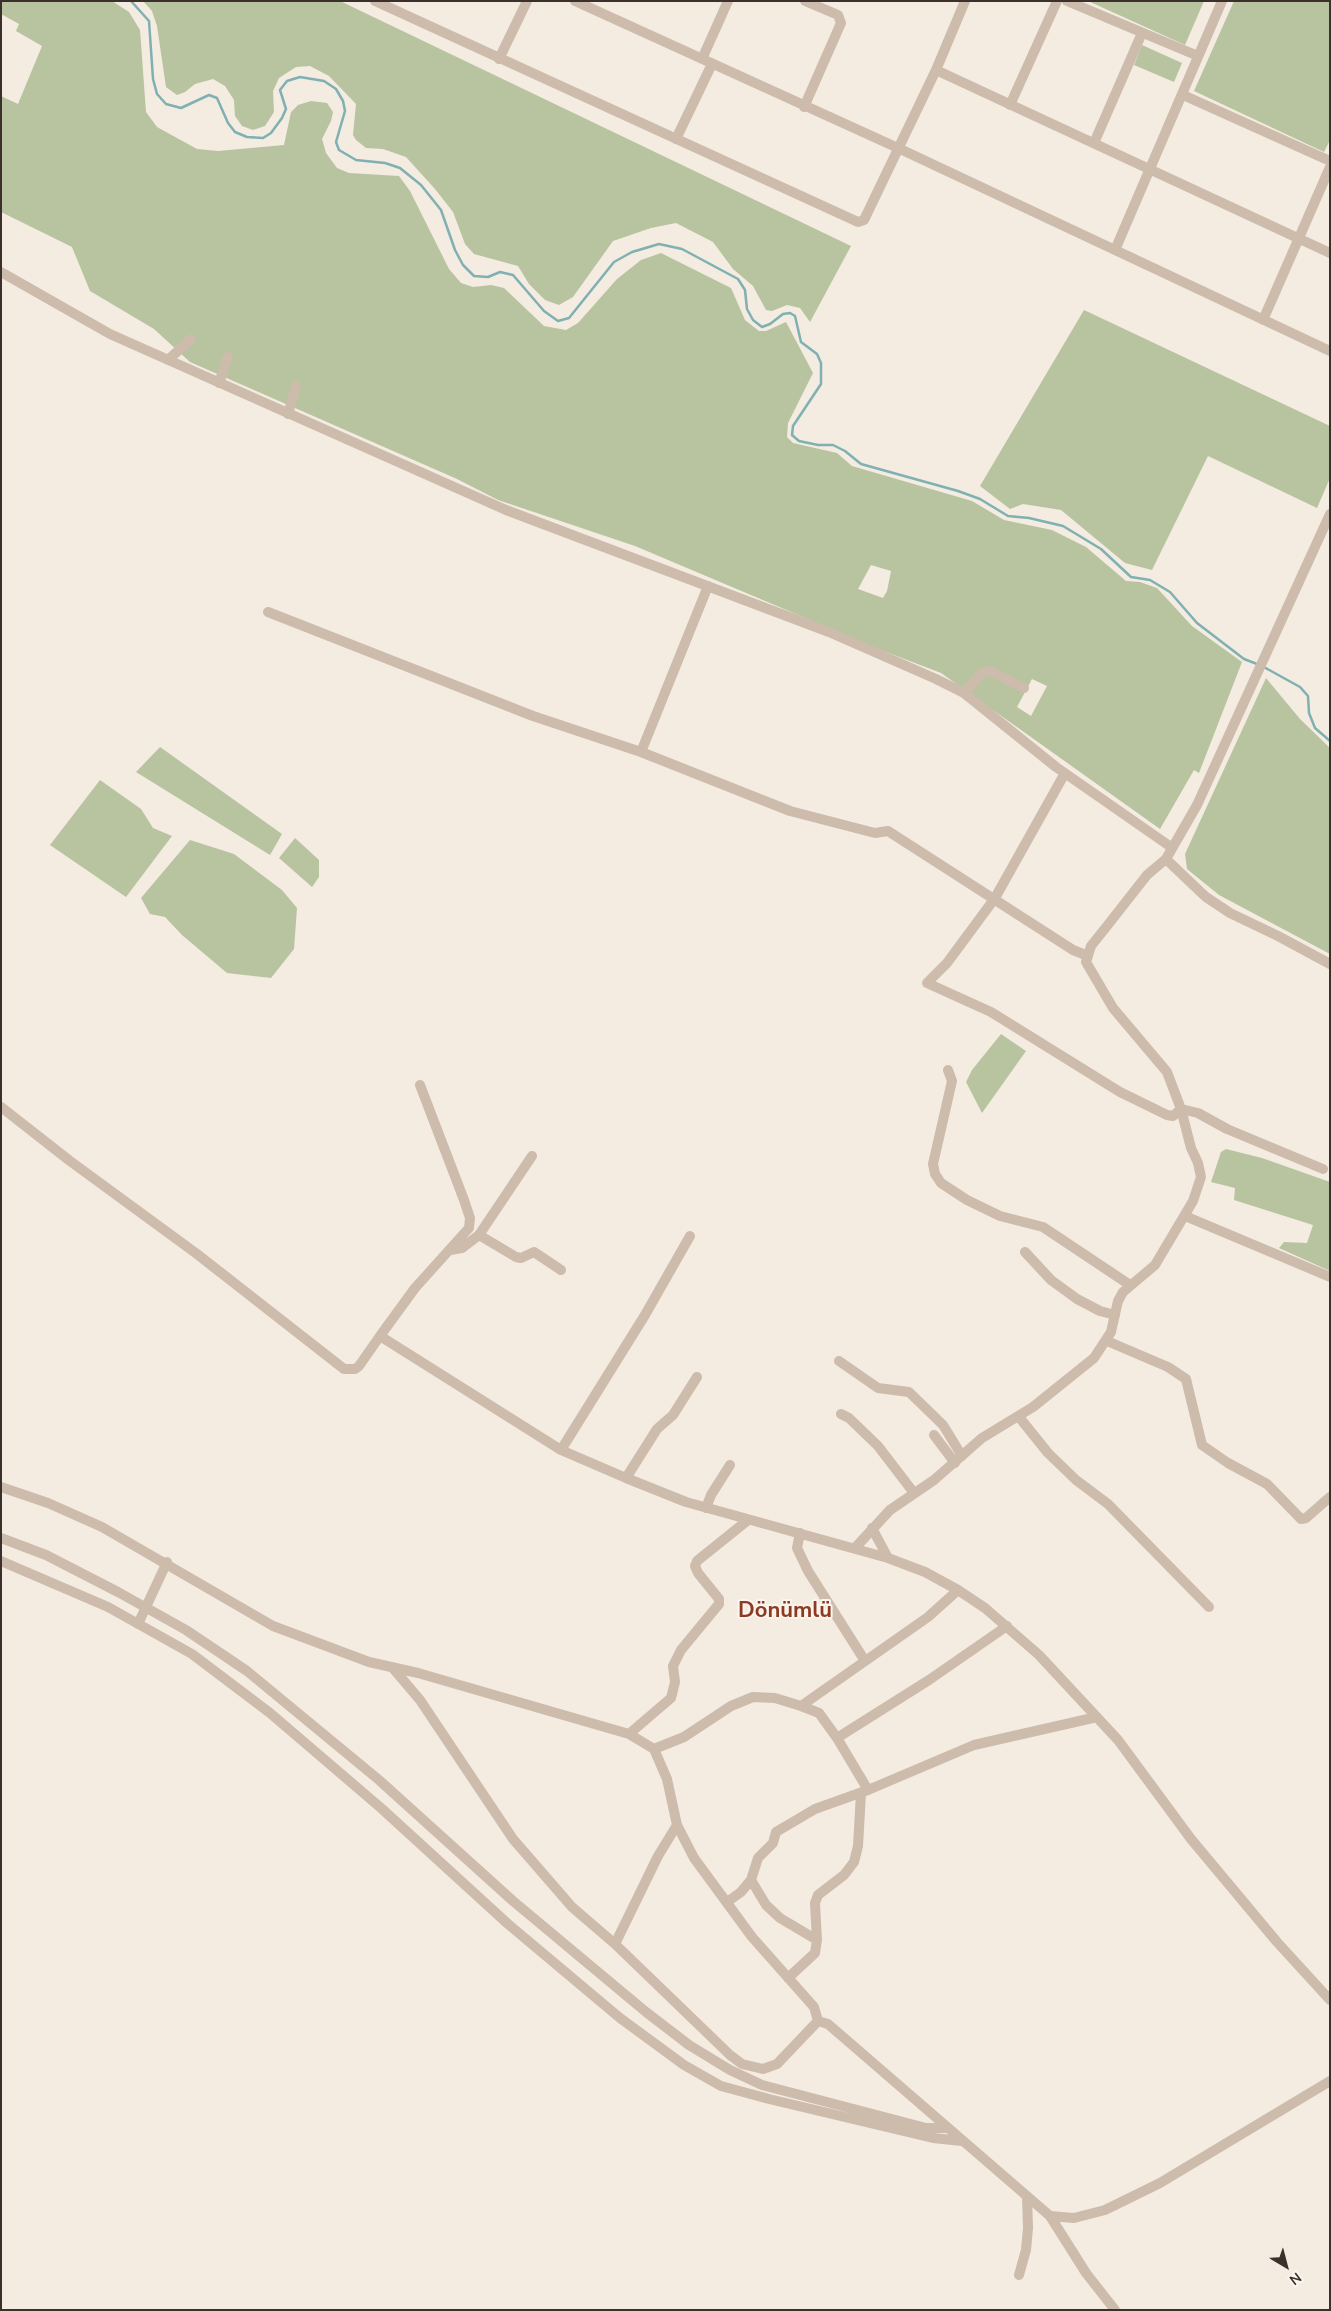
<!DOCTYPE html>
<html>
<head>
<meta charset="utf-8">
<style>
	body { margin:0 }
	#map { position:relative; width:1331px; height:2311px; overflow:hidden; background:#f4ebe1; font-family:"Nunito Sans",sans-serif }
	canvas { display:block }
	.frame { position:absolute; inset:0; border:2px solid #3b302b; pointer-events:none }
	.north { position:absolute; left:1261px; top:2241px; width:50px; height:50px; -webkit-text-stroke:4px #fbf5ee; paint-order:stroke; rotate:143deg; font-size:14px; font-weight:700; line-height:20px; text-align:center; color:#3b302b }
	.north::after { content:''; display:block; margin:auto; width:18px; height:22px; background:#3b302b; clip-path:polygon(50% 0,100% 100%,50% 72%,0 100%) }
</style>
</head>
<body>
<div id="map">
<canvas width="1331" height="2311"></canvas>
<div class="frame"></div>
<div class="north">N</div>
</div>
<script>
const context = document.querySelector('canvas').getContext('2d');
context.lineJoin = 'round';
function fillPath(path, color) { context.fillStyle = color; context.fill(path, 'evenodd'); }
const shape = rows => new Path2D(rows.map(r => 'M' + r).join(''));
function strokePath(path, color, width, dash) { context.strokeStyle = color; context.lineWidth = width; context.lineCap = dash ? 'butt' : 'round'; context.setLineDash(dash || []); context.stroke(path); }
function drawText(font, color, halo, rows, align = 'center') {
  context.font = font + ' "Nunito Sans",sans-serif'; context.lineWidth = 4; context.setLineDash([]); context.textBaseline = 'middle'; context.strokeStyle = halo; context.fillStyle = color; for (const [text, x, y, turn = 0] of rows) {
    context.save(); context.translate(x, y); context.rotate((+turn || 0) * Math.PI / 180); context.textAlign = isNaN(turn) ? turn : align; if (halo) context.strokeText(text, 0, 0); context.fillText(text, 0, 0); context.restore();
  }
}
fillPath(shape([
	[1,1,112,1,129,12,140,30,146,112,157,127,197,149,218,151,284,145,291,112,298,105,311,101,327,103,333,112,331,121,322,139,326,153,337,168,349,173,399,176,410,191,449,269,461,283,473,287,491,285,504,288,544,326,566,330,578,323,617,279,641,260,661,253,731,288,745,320,759,331,766,331,786,322,813,373,788,423,787,437,793,443,837,453,852,466,972,501,1004,520,1052,530,1086,547,1126,581,1140,582,1157,588,1192,626,1242,662,1199,773,1194,770,1160,829,941,673,881,650,635,546,498,500,457,479,190,362,154,329,90,291,72,247,1,212,1,96,18,104,42,46,16,31,19,24,1,14],
	[871,565,891,571,887,591,883,598,858,589],
	[1032,679,1047,686,1031,716,1017,707],
	[143,1,340,1,851,246,810,322,800,308,787,305,772,311,766,310,753,286,733,269,713,242,676,223,651,228,613,241,573,297,559,305,545,300,529,284,518,266,474,254,465,244,453,212,435,189,406,157,383,149,366,148,356,140,353,135,356,104,329,76,310,66,296,67,279,78,273,91,274,112,265,126,253,130,242,126,235,116,234,100,225,86,213,79,195,84,185,92,177,95,166,87,157,26,152,11],
	[1088,1,1204,1,1185,45],
	[1234,1,1330,1,1330,140,1324,152,1194,91],
	[1142,45,1182,63,1174,82,1134,65],
	[1084,310,1330,426,1330,478,1317,508,1208,456,1152,570,1125,563,1061,510,1023,504,1010,509,980,486],
	[1266,678,1300,719,1330,748,1330,954,1219,895,1187,869,1185,854],
	[160,747,282,834,270,855,136,772],
	[100,780,141,809,153,828,172,836,126,897,50,845],
	[295,838,319,860,319,877,312,887,279,858],
	[190,840,234,854,282,890,297,908,294,949,271,978,227,973,182,935,165,917,150,914,141,898],
	[1001,1034,1026,1051,982,1113,966,1082,972,1070],
	[1226,1149,1262,1158,1330,1182,1330,1271,1279,1248,1284,1242,1307,1243,1313,1225,1234,1200,1235,1188,1211,1182,1221,1152]
]), '#b8c4a0');
strokePath(shape([
	[131,1,149,21,153,79,157,94,166,104,181,108,209,95,217,98,228,123,235,132,247,137,263,138,271,133,282,118,286,109,280,90,287,81,300,77,324,81,336,89,343,101,345,111,336,142,339,150,356,160,385,163,400,168,421,185,441,210,455,250,463,265,474,276,488,277,500,272,513,275,544,311,558,321,569,318,614,262,632,252,659,244,682,249,738,279,745,290,747,309,753,320,762,327,770,324,783,314,790,313,795,316,801,342,817,354,821,363,821,384,793,426,792,435,799,441,818,445,833,445,845,451,861,464,958,491,980,499,1008,516,1029,518,1063,526,1101,549,1131,577,1150,580,1170,592,1197,623,1244,659,1257,664],
	[1262,666,1300,687,1308,696,1309,713,1315,728,1330,741]
]), '#7fb0b2', 2.5);
strokePath(shape([
	[375,1,858,222,864,220,936,70,965,1],
	[575,1,898,148,1330,351],
	[1067,1,1198,56],
	[499,59,527,1],
	[702,59,728,1],
	[936,70,1330,253],
	[1183,95,1330,161],
	[1010,105,1057,1],
	[804,107,841,23,838,15,805,1],
	[676,139,712,64],
	[1094,143,1142,33],
	[1115,250,1222,1],
	[1,272,110,334,506,510,829,632,936,679,964,693,1056,767,1171,847],
	[1263,320,1330,167],
	[168,360,191,339],
	[219,383,228,357],
	[288,414,296,386],
	[268,612,533,716,641,752,790,811,875,833,888,831,1073,950,1088,956],
	[964,693,983,672,990,671,1024,688],
	[641,752,708,586],
	[1065,773,995,898,947,963,927,983,991,1012,1120,1092,1167,1115,1173,1116,1181,1109,1198,1113,1227,1129,1323,1169],
	[1166,859,1206,897,1230,913,1278,936,1330,964],
	[948,1070,952,1081,933,1164,935,1174,941,1183,967,1200,1000,1216,1043,1227,1130,1285],
	[1,1107,70,1161,197,1254,344,1369,355,1369,359,1366,380,1336,561,1450,626,1478,686,1502,888,1558,925,1572,958,1590,985,1608,1039,1655,1118,1740,1191,1839,1277,1942,1330,2000],
	[1185,1216,1330,1277],
	[479,1235,516,1257,521,1258,534,1252,561,1270],
	[450,1250,462,1248,479,1235,532,1156],
	[1025,1252,1051,1280,1077,1299,1100,1311,1115,1315],
	[380,1336,415,1288,469,1228,470,1218,464,1200,420,1085],
	[1107,1341,1168,1367,1186,1379,1202,1445,1228,1463,1267,1484,1301,1519,1306,1518,1330,1497],
	[839,1361,878,1388,909,1392,943,1425,962,1456],
	[841,1414,849,1418,878,1446,914,1493],
	[1019,1417,1048,1453,1076,1480,1108,1504,1209,1607],
	[934,1435,955,1463],
	[561,1450,645,1315,690,1236],
	[626,1478,657,1429,673,1415,697,1377],
	[1,1487,48,1503,102,1527,273,1626,369,1662,418,1673,629,1734,654,1749,684,1737,731,1706,753,1697,775,1698,801,1706,928,1617,958,1590],
	[706,1508,711,1495,730,1465],
	[872,1528,888,1558],
	[800,1533,797,1548,808,1571,865,1661],
	[1,1538,46,1555,118,1592,186,1630,247,1671,379,1780,513,1901,646,2012,689,2045,730,2070,762,2085,926,2128,947,2128],
	[855,1548,890,1510,934,1480,982,1438,1033,1407,1094,1358,1111,1332,1118,1301,1123,1292,1155,1265,1193,1201,1201,1177,1198,1163,1191,1148,1181,1109,1167,1072,1113,1008,1086,962,1091,946,1107,926,1147,875,1166,859,1197,805,1330,514],
	[1,1561,108,1607,192,1654,270,1713,381,1808,508,1924,620,2018,684,2065,721,2086,769,2099,933,2138,962,2141],
	[138,1624,167,1562],
	[392,1667,420,1700,513,1839,572,1907,615,1944,730,2055,742,2064,763,2069,777,2064,818,2021,828,2024,1050,2216,1086,2273,1115,2310],
	[801,1706,819,1713,837,1738,868,1790],
	[629,1734,671,1698,675,1682,673,1666,681,1650,719,1604,719,1599,698,1573,695,1566,697,1561,748,1520],
	[837,1738,929,1680,1007,1626],
	[677,1825,694,1858,752,1937,814,2007,818,2021],
	[751,1880,766,1905,780,1918,817,1940],
	[727,1902,741,1892,751,1880,758,1858,773,1843,776,1832,815,1809,868,1790,974,1745,1097,1717],
	[615,1944,658,1856,677,1825,667,1779,654,1749],
	[788,1978,815,1953,817,1940,815,1903,818,1895,844,1875,854,1862,858,1846,861,1793],
	[1050,2216,1074,2218,1105,2210,1160,2183,1330,2081],
	[1019,2275,1026,2250,1028,2228,1027,2196]
]), '#cdbbac', 10);
drawText('bold 22px', '#8c3b22', '#fbf5ee', [
	["Dönümlü",785,1612]
]);
</script>
</body>
</html>
